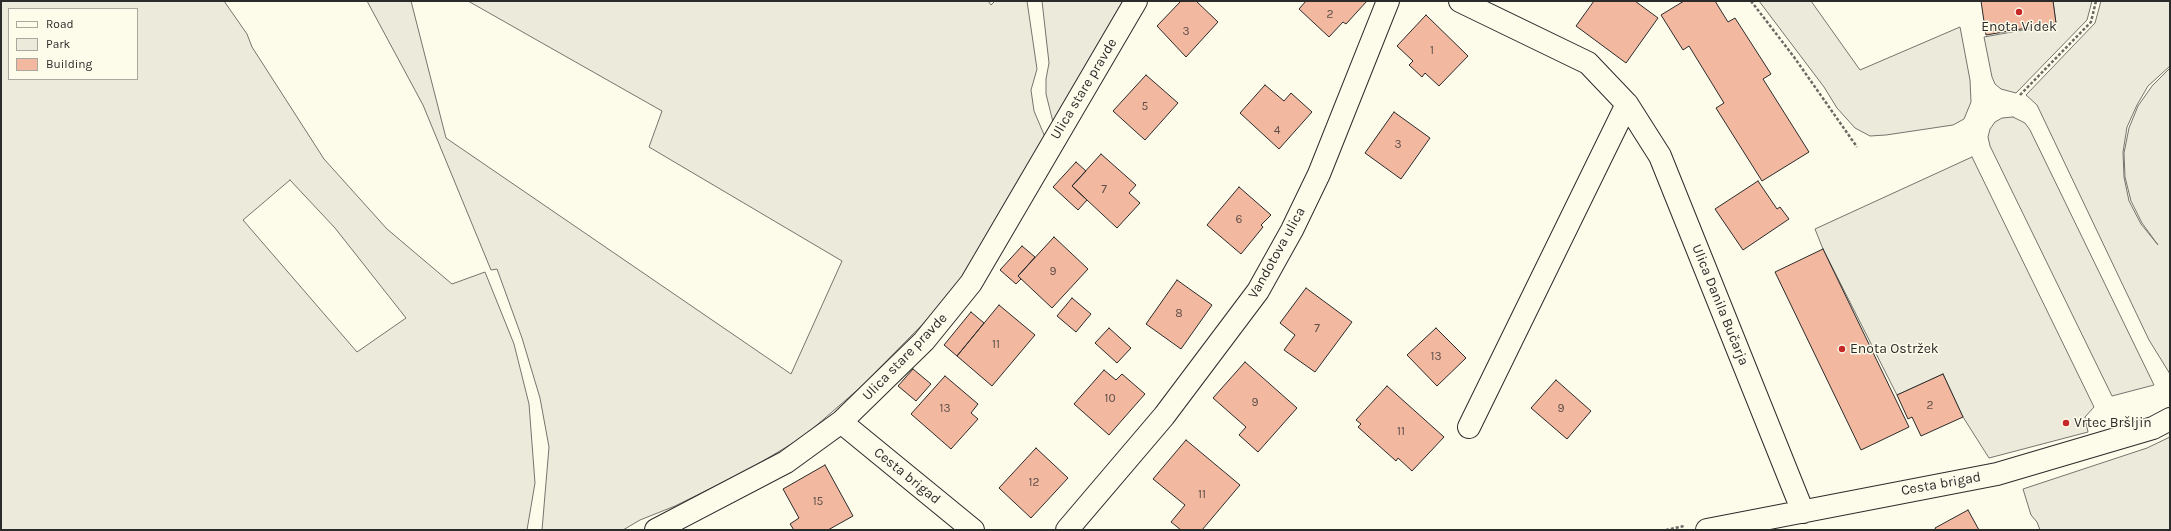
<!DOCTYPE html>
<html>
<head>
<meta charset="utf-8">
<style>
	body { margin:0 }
	#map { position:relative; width:2171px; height:531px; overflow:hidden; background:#fdfbea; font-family:Karla,sans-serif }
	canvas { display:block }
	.frame { position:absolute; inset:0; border:2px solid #2b2b2b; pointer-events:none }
	.legend { position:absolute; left:8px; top:8px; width:130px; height:72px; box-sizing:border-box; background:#fdfbea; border:1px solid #a9a89e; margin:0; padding:5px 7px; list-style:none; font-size:12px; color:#2b2b2b }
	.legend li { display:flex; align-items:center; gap:8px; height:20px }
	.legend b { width:20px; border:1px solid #a9a89e }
</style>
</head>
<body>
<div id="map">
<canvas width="2171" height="531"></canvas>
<div class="frame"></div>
<ul class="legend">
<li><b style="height:5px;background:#fdfbea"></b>Road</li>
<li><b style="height:11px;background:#ecebdb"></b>Park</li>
<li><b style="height:11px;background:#f2b8a0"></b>Building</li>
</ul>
</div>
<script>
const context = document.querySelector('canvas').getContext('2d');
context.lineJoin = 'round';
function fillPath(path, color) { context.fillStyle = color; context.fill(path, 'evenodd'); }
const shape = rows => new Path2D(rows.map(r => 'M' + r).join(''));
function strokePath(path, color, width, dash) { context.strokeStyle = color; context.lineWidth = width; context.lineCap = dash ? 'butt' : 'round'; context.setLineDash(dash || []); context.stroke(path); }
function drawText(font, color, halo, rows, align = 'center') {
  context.font = font + ' Karla,sans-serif'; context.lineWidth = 3; context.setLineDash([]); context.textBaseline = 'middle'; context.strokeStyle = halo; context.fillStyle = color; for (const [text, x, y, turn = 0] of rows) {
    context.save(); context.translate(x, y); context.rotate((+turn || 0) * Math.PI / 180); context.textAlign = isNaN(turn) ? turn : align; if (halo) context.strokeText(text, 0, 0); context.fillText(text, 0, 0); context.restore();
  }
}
const green = shape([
	[1,1,224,1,247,34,252,47,324,159,387,229,452,284,485,272,514,344,529,404,535,483,527,530,1,530,1,1],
	[9,9,137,9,137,79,9,79,9,9],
	[290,180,335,228,406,318,357,352,243,220,290,180],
	[367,1,411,1,446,138,791,374,842,261,649,147,662,111,468,1,988,1,991,5,995,1,1027,1,1037,69,1031,90,1034,111,1045,137,961,285,862,386,803,437,748,470,675,506,640,520,623,530,542,530,549,447,540,398,522,338,497,269,491,270,423,105,367,1],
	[1042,1,1123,1,1053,122,1046,94,1046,79,1049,63,1042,1],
	[1759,1,1811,1,1860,70,1960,27,1970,80,1971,102,1964,119,1953,125,1886,135,1870,136,1855,128,1837,108,1824,87,1759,1],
	[2053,1,2092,1,2087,20,2016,93,2001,89,1995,84,1992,77,1984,37,2056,24,2053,1],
	[2101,1,2170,1,2170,66,2148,86,2137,105,2127,127,2123,152,2124,177,2129,201,2141,224,2158,245,2142,223,2131,201,2125,177,2124,153,2129,128,2138,106,2152,86,2170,68,2170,374,2149,340,2037,105,2026,95,2095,23,2101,1],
	[1972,157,2094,407,2085,417,2088,432,1989,458,1963,417,1943,374,1897,395,1823,249,1815,229,1972,157],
	[2170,437,2170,530,2040,530,2037,522,2031,515,2023,489,2147,448,2170,437]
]);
fillPath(green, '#ecebdb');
strokePath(green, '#74746e', 1);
const parking = shape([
	[2013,117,2025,123,2030,130,2154,385,2112,396,1990,146,1988,137,1990,129,1995,122,2002,118,2013,117]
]);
fillPath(parking, '#eceadb');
strokePath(parking, '#74746e', 1);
const building = shape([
	[1181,1,1196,1,1218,22,1186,57,1157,26,1181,1],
	[1306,1,1367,1,1346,24,1343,22,1329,37,1299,9,1306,1],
	[1594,1,1635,1,1658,18,1626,63,1576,26,1594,1],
	[1684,1,1715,1,1728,22,1735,18,1771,74,1763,79,1809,152,1762,181,1716,108,1724,103,1689,46,1683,50,1661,15,1684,1],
	[1981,1,2053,1,2056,23,1986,35,1981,1],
	[1426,15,1468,56,1439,86,1425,73,1422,77,1409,65,1413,61,1397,46,1426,15],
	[1146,75,1178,103,1145,140,1113,111,1146,75],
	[1265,85,1284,101,1291,93,1312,112,1279,149,1240,113,1265,85],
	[1394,112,1430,138,1401,179,1365,153,1394,112],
	[1101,154,1136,185,1129,193,1140,203,1117,228,1072,186,1101,154],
	[1076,162,1086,171,1072,186,1087,200,1078,210,1053,187,1076,162],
	[1758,181,1777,209,1780,207,1789,219,1743,250,1715,209,1758,181],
	[1239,187,1271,215,1261,225,1263,227,1241,254,1207,225,1239,187],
	[1054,237,1088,269,1052,308,1018,276,1054,237],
	[1022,246,1035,257,1018,276,1021,279,1016,284,1000,270,1022,246],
	[1823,249,1909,427,1861,450,1775,272,1823,249],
	[1177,280,1212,305,1181,349,1146,324,1177,280],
	[1306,288,1352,322,1315,372,1284,350,1295,335,1280,323,1306,288],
	[1072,298,1091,314,1076,332,1057,316,1072,298],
	[999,305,1035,335,992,386,957,356,999,305],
	[971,312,984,323,957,356,944,345,971,312],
	[1109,328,1131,348,1117,363,1095,343,1109,328],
	[1436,328,1466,358,1437,386,1407,355,1436,328],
	[1245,362,1297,408,1258,452,1239,435,1246,427,1213,398,1245,362],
	[913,369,931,384,916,401,898,386,913,369],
	[1104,370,1116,380,1122,374,1145,394,1109,435,1074,404,1104,370],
	[1943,374,1963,417,1921,436,1912,417,1908,419,1897,395,1943,374],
	[945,376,978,404,971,413,978,419,951,449,911,414,945,376],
	[1556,380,1591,411,1567,439,1531,408,1556,380],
	[1387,386,1444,437,1412,471,1398,458,1396,461,1358,427,1361,424,1356,420,1387,386],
	[1186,440,1240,485,1202,530,1181,530,1171,522,1185,505,1153,479,1186,440],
	[1036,448,1068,478,1031,518,999,488,1036,448],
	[825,465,853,516,828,530,794,530,790,524,799,518,783,489,825,465],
	[1968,510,1979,530,1936,530,1935,528,1968,510]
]);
fillPath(building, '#f2b8a0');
strokePath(building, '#2b2b2b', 1);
const minor = shape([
	[1460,1,1588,63,1627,104,1660,156,1803,512],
	[841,422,973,530],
	[1469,427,1627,104],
	[656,530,786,462,841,422,924,341,971,283,1136,1],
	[1067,530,1164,416,1258,291,1292,230,1319,174,1388,1],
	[1707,530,1997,474,2153,428,2170,419]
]);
strokePath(minor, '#2b2b2b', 24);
strokePath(shape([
	[1751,1,1794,57,1857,147],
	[2020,95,2091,22,2096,1],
	[1666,530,1684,526]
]), '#6a6964', 2.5, [3, 2]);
strokePath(minor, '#fdfbea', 22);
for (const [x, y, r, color] of [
	[2019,12,4,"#c62828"],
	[1842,349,4,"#c62828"],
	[2066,423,4,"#c62828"]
]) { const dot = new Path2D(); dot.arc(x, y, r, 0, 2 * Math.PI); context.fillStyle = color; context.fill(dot); strokePath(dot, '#fdfbea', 1.5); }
drawText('12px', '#5d4e48', null, [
	["2",1330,15],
	["3",1186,32],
	["1",1432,51],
	["5",1145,107],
	["4",1277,131],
	["3",1398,145],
	["7",1104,190],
	["6",1239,220],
	["9",1053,272],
	["8",1179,314],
	["7",1317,329],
	["11",996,345],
	["13",1436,357],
	["10",1110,399],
	["9",1255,403],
	["2",1930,406],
	["13",945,409],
	["9",1561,409],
	["11",1401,432],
	["12",1034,483],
	["11",1202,495],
	["15",818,502]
]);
drawText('14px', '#2b2b2b', '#fdfbea', [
	["Enota Videk",2019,27,"center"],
	["Enota Ostržek",1850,349],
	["Vrtec Bršljin",2074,423]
], 'left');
drawText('14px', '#2b2b2b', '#fdfbea', [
	["Ulica stare pravde",1084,89,-59],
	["Vandotova ulica",1277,253,-61],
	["Ulica Danila Bučarja",1720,305,68],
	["Ulica stare pravde",905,357,-46],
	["Cesta brigad",907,476,39],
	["Cesta brigad",1941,484,-10]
]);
</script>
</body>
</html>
